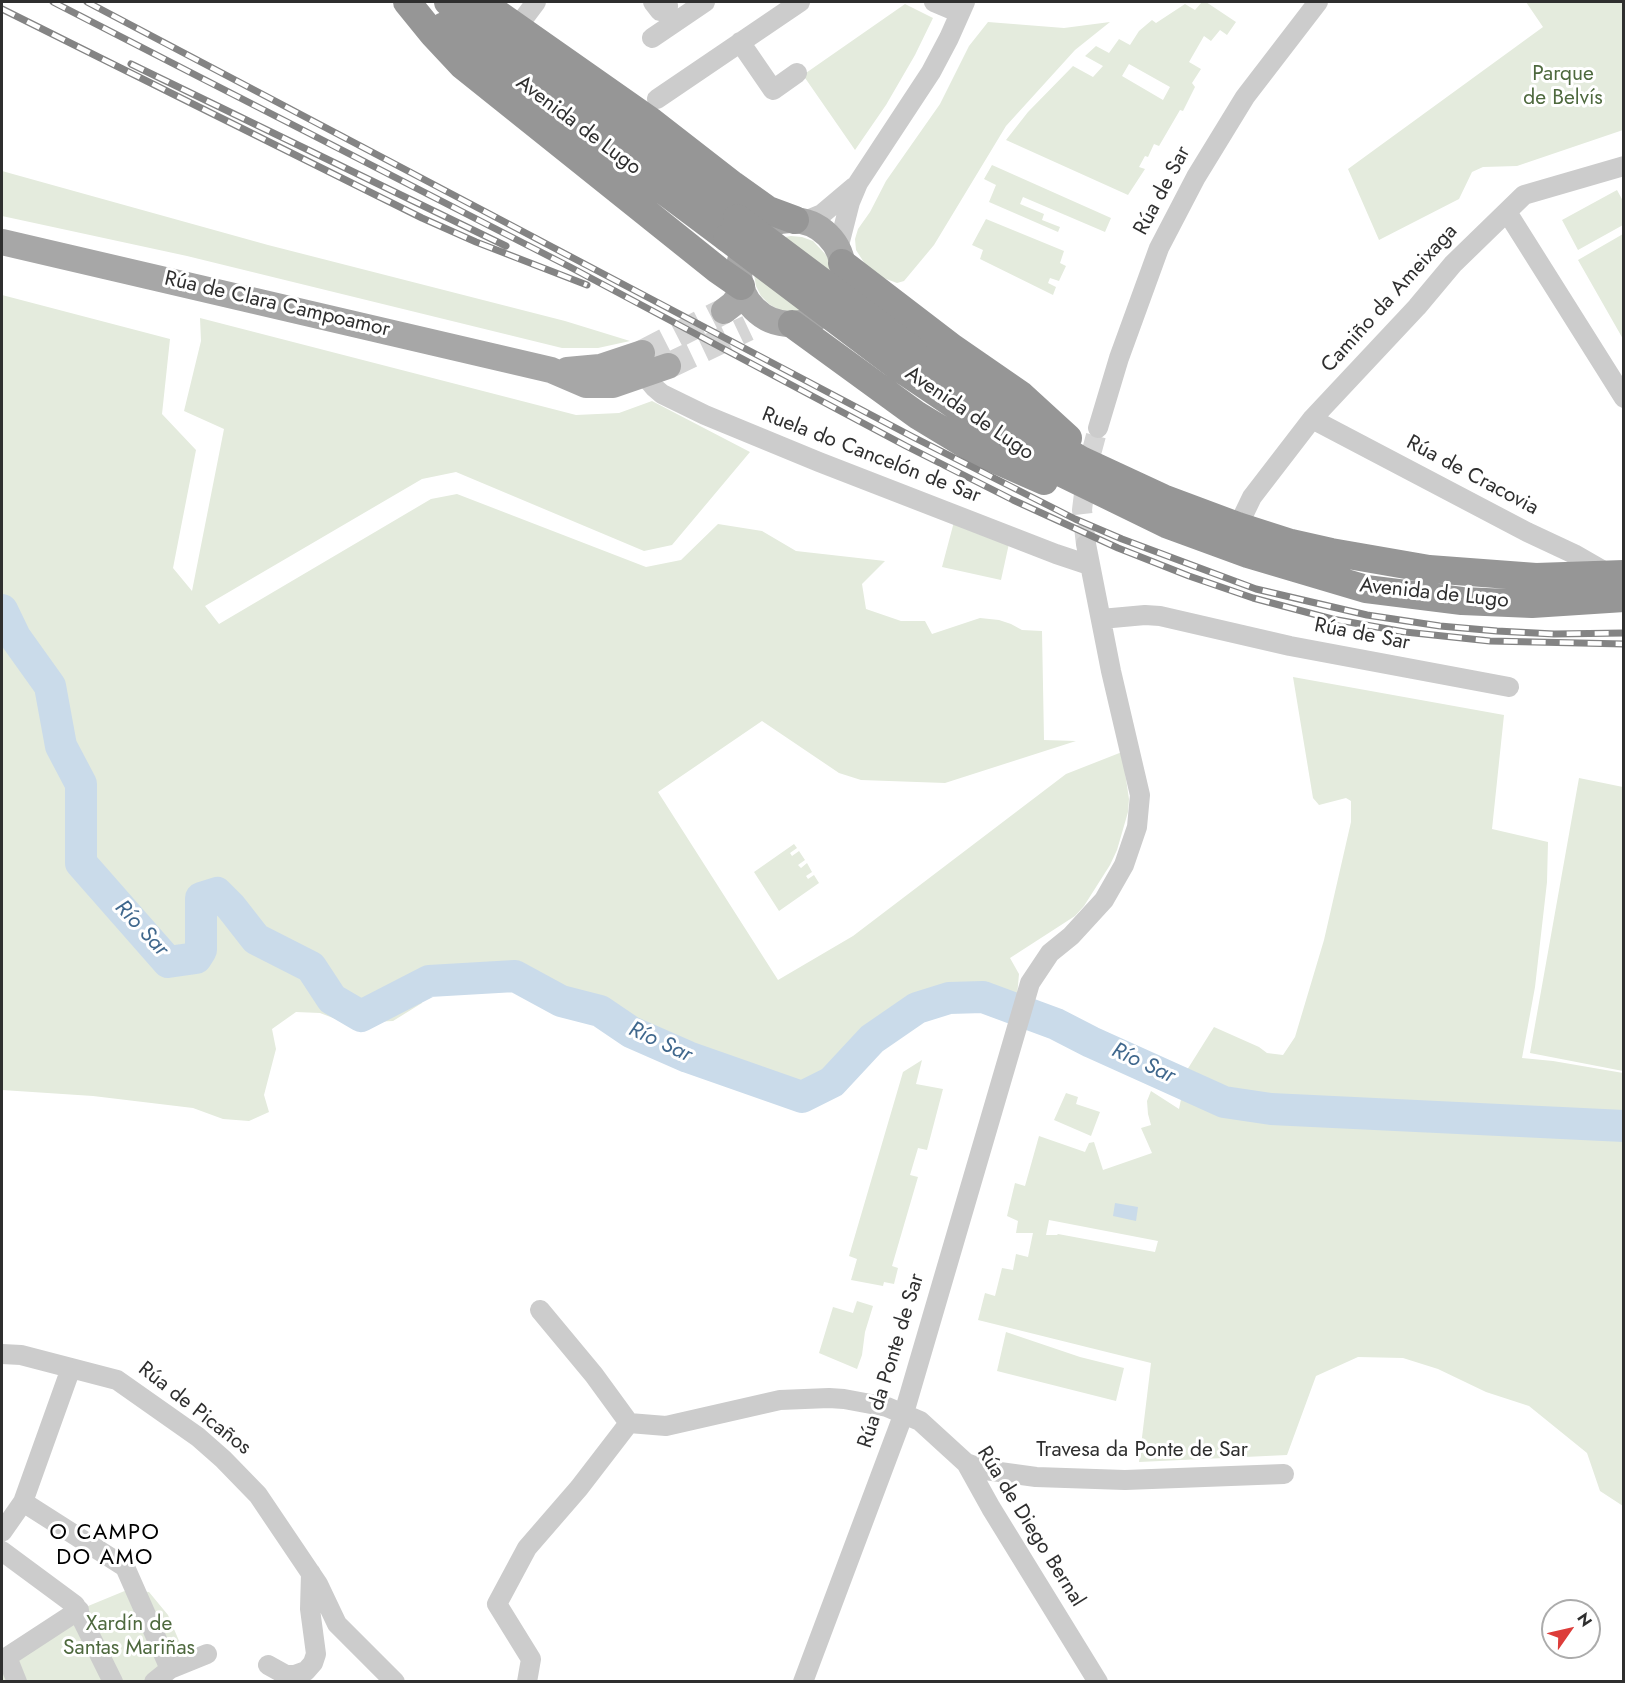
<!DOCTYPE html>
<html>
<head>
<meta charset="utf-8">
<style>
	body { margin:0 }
	#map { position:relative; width:1625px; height:1683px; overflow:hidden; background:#fff; font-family:Jost,sans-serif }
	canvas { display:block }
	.frame { position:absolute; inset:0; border:3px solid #2f2f2f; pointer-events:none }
	.north { position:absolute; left:1541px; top:1599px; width:60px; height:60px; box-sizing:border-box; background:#fff; border:2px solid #acacac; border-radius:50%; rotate:56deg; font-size:16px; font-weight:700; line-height:24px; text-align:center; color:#2f2f2f }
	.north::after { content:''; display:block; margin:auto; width:21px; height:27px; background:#dd3d3a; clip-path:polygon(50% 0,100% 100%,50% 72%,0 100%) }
</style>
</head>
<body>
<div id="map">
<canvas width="1625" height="1683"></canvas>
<div class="frame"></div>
<div class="north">N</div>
</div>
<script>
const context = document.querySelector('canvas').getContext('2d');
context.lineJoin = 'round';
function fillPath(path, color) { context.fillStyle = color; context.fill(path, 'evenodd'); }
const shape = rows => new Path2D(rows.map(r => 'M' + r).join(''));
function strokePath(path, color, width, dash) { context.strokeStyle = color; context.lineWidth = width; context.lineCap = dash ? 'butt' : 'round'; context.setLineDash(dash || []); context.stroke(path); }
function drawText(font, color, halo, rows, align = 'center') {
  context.font = font + ' Jost,sans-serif'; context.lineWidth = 6; context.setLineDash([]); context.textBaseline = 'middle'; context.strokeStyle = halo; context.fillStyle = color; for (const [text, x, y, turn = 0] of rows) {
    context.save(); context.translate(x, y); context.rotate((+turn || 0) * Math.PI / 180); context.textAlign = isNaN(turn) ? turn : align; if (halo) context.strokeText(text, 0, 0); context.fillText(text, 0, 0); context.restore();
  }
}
fillPath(shape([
	[1202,2,1206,2,1236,22,1227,35,1220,30,1211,41,1204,36,1189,62,1201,69,1192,83,1195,87,1183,111,1180,110,1159,146,1154,144,1148,157,1145,156,1139,167,1145,169,1128,195,1006,140,1028,112,1073,66,1093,77,1103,66,1085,56,1096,46,1109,53,1119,39,1130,45,1139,31,1152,20,1156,23,1185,4,1195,10],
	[1129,64,1170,87,1163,100,1122,76],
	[1526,2,1623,2,1623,130,1517,166,1483,167,1472,172,1459,199,1379,240,1348,169,1543,27],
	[905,4,933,18,915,55,886,105,855,150,803,75],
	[988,22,1064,28,1110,22,1075,50,1006,126,934,245,904,281,897,283,878,276,865,264,856,250,855,239,858,229,870,212,886,181,940,104,969,46],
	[992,165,1111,218,1105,232,1023,197,1020,204,1044,214,1042,220,1060,227,1058,232,989,202,996,185,984,179],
	[2,171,268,245,565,321,630,341,598,348,562,348,187,256,2,216],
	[1617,190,1623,201,1623,225,1578,250,1562,220],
	[986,219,1064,251,1060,263,1066,266,1059,281,1050,278,1048,283,1056,287,1053,295,980,259,983,250,972,245],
	[1623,234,1623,339,1578,260],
	[791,236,802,237,813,241,827,256,830,266,831,276,809,309,800,312,779,310,769,304,761,296,756,286,754,274,779,238],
	[2,295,170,339,162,414,196,450,173,568,192,591,224,429,184,411,201,341,200,318,576,415,619,413,652,401,750,452,672,545,644,551,456,472,422,479,205,606,219,624,431,499,457,494,646,567,681,560,718,524,762,531,796,551,885,561,862,584,866,609,901,621,925,621,932,634,980,618,999,620,1011,624,1022,630,1042,631,1044,740,1076,741,945,783,861,780,839,773,762,721,658,792,778,980,853,936,1066,774,1122,752,1129,799,1128,812,1117,850,1110,865,1084,906,1075,916,1010,958,1019,974,1017,996,1006,991,946,990,914,1005,867,1036,828,1079,801,1092,691,1053,634,1026,605,1006,565,995,517,970,425,976,422,1003,393,1021,373,1022,354,1026,320,1013,296,1012,272,1029,276,1049,264,1095,269,1112,249,1121,223,1119,193,1108,93,1096,2,1090],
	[955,518,1010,539,1001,580,942,567],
	[1293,677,1504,715,1492,829,1548,842,1547,882,1535,987,1522,1058,1553,1061,1623,1073,1623,1506,1600,1491,1587,1453,1529,1406,1486,1392,1438,1369,1403,1358,1358,1357,1316,1376,1287,1455,1139,1462,1151,1363,978,1320,985,1293,995,1296,1002,1268,1013,1270,1016,1254,1028,1257,1033,1233,1016,1233,1018,1221,1007,1216,1015,1183,1025,1186,1039,1136,1085,1152,1089,1143,1094,1142,1103,1170,1152,1153,1141,1128,1151,1125,1148,1114,1147,1101,1151,1091,1179,1109,1187,1070,1214,1027,1259,1047,1267,1053,1283,1055,1295,1037,1324,940,1351,822,1351,801,1346,798,1319,805,1313,798],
	[1049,1220,1158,1241,1155,1252,1058,1234,1057,1235,1046,1235],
	[1579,778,1623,787,1623,1071,1530,1053],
	[794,844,797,848,790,853,792,856,799,851,805,860,798,865,801,868,807,863,812,872,806,876,808,879,814,875,819,883,779,911,754,872],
	[922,1060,916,1084,943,1089,927,1150,918,1148,910,1175,918,1177,892,1266,898,1268,894,1284,884,1282,883,1286,851,1280,857,1259,849,1256,903,1072],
	[1066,1093,1078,1097,1076,1104,1100,1112,1091,1136,1054,1120],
	[857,1301,873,1306,865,1332,862,1355,857,1369,819,1353,833,1307,853,1313],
	[1006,1332,1080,1357,1124,1368,1116,1401,997,1371],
	[127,1590,149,1592,168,1615,185,1655,144,1681,2,1682,2,1652,59,1618]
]), '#e4ebdd');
fillPath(shape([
	[1115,1203,1138,1207,1136,1221,1113,1216]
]), '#cadbea');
strokePath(shape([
	[2,610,15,637,50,686,61,746,81,784,81,863,168,962,196,958,201,950,201,898,217,893,231,907,256,939,311,967,332,999,361,1016,429,981,515,976,561,1001,600,1011,631,1032,688,1057,802,1097,832,1082,872,1039,917,1008,949,998,983,997,1056,1024,1091,1042,1224,1102,1271,1109,1624,1126]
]), '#cadbea', 32);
strokePath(shape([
	[1086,544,1082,510,1087,469,1098,428]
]), '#d5d5d5', 20, [20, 10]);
strokePath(shape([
	[642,353,724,311],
	[668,366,748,328]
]), '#d5d5d5', 26, [26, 13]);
strokePath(shape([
	[653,2,660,11,668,6,666,2],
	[934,2,960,13],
	[518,26,536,2],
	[652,38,705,2],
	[740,42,773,90,797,73],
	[657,99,800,2],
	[1507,212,1624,398],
	[805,221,822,214,854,187],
	[838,249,850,202,858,183,931,72,949,38,965,2],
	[645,376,655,388,662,394,705,415,819,462,1056,554,1089,565],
	[1312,419,1527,532,1574,554,1607,573],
	[1098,428,1119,358,1159,248,1196,177,1245,97,1318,2],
	[1238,526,1252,497,1312,419,1417,307,1453,264,1524,195,1624,166],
	[1101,619,1145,615,1160,616,1290,646,1509,687],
	[540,1310,594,1375,629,1423,666,1426,780,1400,829,1398,844,1399,887,1407,920,1421,966,1463,991,1508,1098,1682],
	[2,1354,21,1355,117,1380,198,1437,223,1459,258,1495,318,1584,337,1624,395,1682],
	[966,1463,985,1470,1036,1477,1125,1480,1284,1474],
	[23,1502,125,1567,170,1669],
	[2,1532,23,1502,71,1368],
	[2,1551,75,1605,113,1682],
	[268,1665,286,1675,295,1675,306,1671,313,1663,316,1654,310,1609,311,1573],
	[17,1682,7,1657,79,1610],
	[154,1682,170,1669,207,1654],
	[527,1682,531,1659,497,1604,527,1548,579,1488,629,1423],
	[803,1682,904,1413,1030,983,1050,953,1071,936,1104,900,1124,865,1137,827,1140,795,1111,671,1086,544]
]), '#ccc', 20);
strokePath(shape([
	'739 272a52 52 0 1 1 104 0a52 52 0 1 1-104 0Z',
	[2,242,551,370,586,385,613,385,668,366],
	[724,311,733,304,743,291],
	[567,370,600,367,642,353]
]), '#a7a7a7', 26);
strokePath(shape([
	[407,2,433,34,462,65,718,270,741,286],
	[448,2,737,218],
	[481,2,652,122,733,185,768,210,795,220],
	[444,26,727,238],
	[842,263,953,348,1021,395,1068,438],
	[792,324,917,415,978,452,1044,481],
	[913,350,991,406,1081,460,1163,498,1238,526,1291,543,1331,552,1429,569,1536,577,1624,574],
	[898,367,1039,462,1166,524,1248,554,1366,589,1462,601,1532,604,1624,598]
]), '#969696', 28);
const rail = shape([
	[53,2,570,267,906,446,1013,500,1118,548,1189,576,1253,598,1332,619,1405,632,1490,641,1624,644],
	[87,2,913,437,1075,519,1122,539,1256,589,1367,615,1440,626,1497,631,1554,634,1624,633],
	[2,9,422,218,476,242,587,285],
	[131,64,506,246]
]);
strokePath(rail, '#848484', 7);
strokePath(rail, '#fff', 4.5, [14]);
strokePath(shape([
	[737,218,913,350],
	[727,238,898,367]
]), '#969696', 28);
drawText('21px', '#4e693e', '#fff', [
	["Parque",1563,75],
	["de Belvís",1563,99],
	["Xardín de",129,1625],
	["Santas Mariñas",129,1649]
]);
drawText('21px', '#2f2f2f', '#fff', [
	["Avenida de Lugo",578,126,37],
	["Rúa de Sar",1163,191,-62],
	["Camiño da Ameixaga",1390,299,-48],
	["Rúa de Clara Campoamor",277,305,13],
	["Avenida de Lugo",969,414,34],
	["Ruela do Cancelón de Sar",871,456,21],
	["Rúa de Cracovia",1472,476,28],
	["Avenida de Lugo",1434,594,6],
	["Rúa de Sar",1362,635,11],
	["Rúa da Ponte de Sar",892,1361,-73],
	["Rúa de Picaños",194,1409,38],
	["Travesa da Ponte de Sar",1142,1451],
	["Rúa de Diego Bernal",1030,1527,58]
]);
drawText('italic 22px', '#40688d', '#fff', [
	["Río Sar",141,929,47],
	["Río Sar",660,1043,25],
	["Río Sar",1143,1064,25]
]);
context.letterSpacing = '1.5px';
drawText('22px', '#000', '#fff', [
	["O CAMPO",105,1534],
	["DO AMO",105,1559]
]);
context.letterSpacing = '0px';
</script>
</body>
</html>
